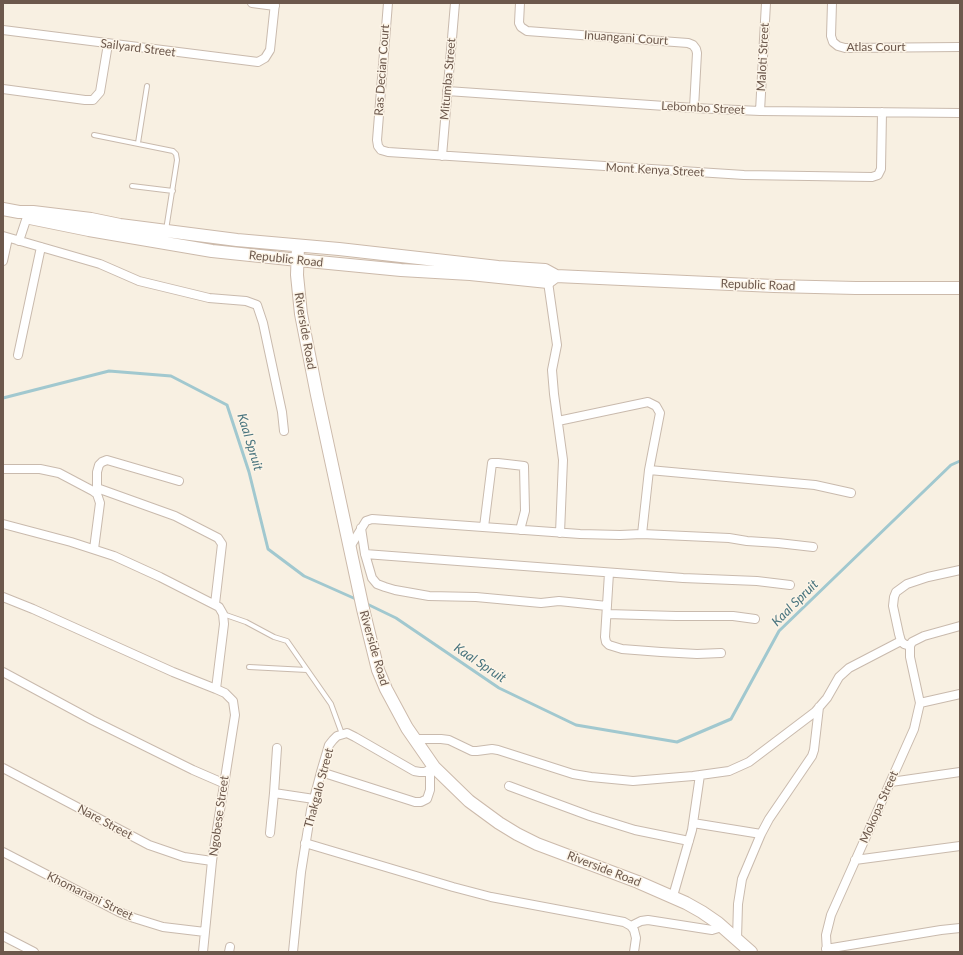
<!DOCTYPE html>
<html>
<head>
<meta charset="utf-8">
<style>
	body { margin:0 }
	#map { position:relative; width:963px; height:955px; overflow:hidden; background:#f8f0e2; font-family:Lato,sans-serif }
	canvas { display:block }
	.frame { position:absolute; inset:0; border:4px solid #6c584c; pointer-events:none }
</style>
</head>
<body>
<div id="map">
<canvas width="963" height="955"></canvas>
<div class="frame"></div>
</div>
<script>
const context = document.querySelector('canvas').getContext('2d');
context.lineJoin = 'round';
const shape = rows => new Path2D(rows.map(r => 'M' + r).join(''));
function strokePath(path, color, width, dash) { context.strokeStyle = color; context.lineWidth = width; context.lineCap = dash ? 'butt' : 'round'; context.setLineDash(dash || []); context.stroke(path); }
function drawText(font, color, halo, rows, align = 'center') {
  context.font = font + ' Lato,sans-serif'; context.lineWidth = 3; context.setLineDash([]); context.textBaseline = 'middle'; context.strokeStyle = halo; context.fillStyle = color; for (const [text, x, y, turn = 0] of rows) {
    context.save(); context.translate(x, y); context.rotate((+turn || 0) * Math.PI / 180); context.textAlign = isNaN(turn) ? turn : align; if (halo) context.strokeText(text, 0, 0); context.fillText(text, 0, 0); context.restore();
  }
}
strokePath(shape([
	[3,398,109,371,171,376,227,405,249,472,268,549,304,576,358,600],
	[365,603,396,618,499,688,576,725,677,742,731,719,779,631,951,465,960,461]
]), '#a1c8cf', 3);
const lane = shape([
	[94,135,173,151,176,154,177,160,166,230],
	[138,143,147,86],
	[132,186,173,191],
	[223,614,246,622,274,637,287,641,331,704,342,734],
	[249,667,307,670]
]);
const street = shape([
	[252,3,275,6],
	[388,3,377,140,378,146,381,150,388,152,744,175,872,177,878,175,881,169,882,112],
	[520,3,519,23,521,27,527,31,688,43,693,45,696,49,697,53,694,108],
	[832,3,831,36,833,42,838,46,845,48,960,47],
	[3,30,258,62,265,58,270,50,275,3],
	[3,89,85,100,93,100,100,92,108,44],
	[447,91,694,108,760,111,960,113],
	[760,111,766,3],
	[442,156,455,3],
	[3,236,100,264,139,281,209,298,246,301,257,305,263,323,282,412,284,431],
	[19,241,27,217],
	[3,261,8,238],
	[548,282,557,345,552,370,554,394,563,460,560,533],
	[18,355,41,247],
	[558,421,648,402,656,406,660,413,649,470,815,485,851,493],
	[3,469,40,469,59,473,93,491,97,494,100,503,94,549],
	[97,488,175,516,218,538,222,544,215,604],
	[97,494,97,472,99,465,102,462,107,460,179,481],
	[3,524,71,542,114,556,160,577,219,607,223,614,224,624,216,689],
	[484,527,492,463,498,463,524,466,525,511,520,530],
	[361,528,365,554,372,578,377,584,385,587,395,590,429,596,476,597,541,603,559,601,607,606],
	[642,534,649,470],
	[350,547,366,521,372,519,580,534,620,535,642,534,729,538,747,541,778,543,813,547],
	[365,554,683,578,757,581,790,585],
	[609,573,605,637,606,642,609,645,622,649,661,652,697,654,721,653],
	[3,597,33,609,173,672,216,689,225,693,233,701,235,715,212,861,203,952],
	[607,614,676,616,733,616,755,619],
	[910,646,904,644,901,641,899,634,893,606,894,597,896,592,907,584,928,577,960,570],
	[3,672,92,720,193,770,223,783],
	[920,703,910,657,910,646,912,642,924,636,960,626],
	[414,739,441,739,449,740,472,751,477,751,492,749,498,750,573,774,591,777,633,781,693,776,729,771,749,762,815,712,827,698,839,677,849,668,901,641],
	[277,748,274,793,314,799],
	[3,768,149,845,184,857,212,861],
	[321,772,415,802,421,802,427,799,430,790,430,770],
	[891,782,960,772],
	[509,786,590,816,635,830,689,841],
	[693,823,761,834],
	[270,833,274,793],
	[305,843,453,887,491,897,624,922,631,926,634,930,636,938,634,952],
	[3,852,119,912,134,918,163,927,205,932],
	[855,860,960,846],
	[673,896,692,830,700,775],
	[631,926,641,921,648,920,712,930,722,927],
	[3,936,34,952],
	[737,939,738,904,742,879,761,834,769,819,812,756,814,750,819,707],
	[826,949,941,930,960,928],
	[229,952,230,947],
	[293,952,301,872,311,810,321,772,329,745,333,740,337,736,347,733,355,737,414,771,420,772,425,772,434,767],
	[827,952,826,935,831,915,914,729,920,703,960,694]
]);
const secondary = shape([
	[3,209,19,212,33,212,91,219,120,225,237,240,339,249,498,267,545,270,556,276,774,286,856,288,960,288],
	[30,218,89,230,212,251,298,260,401,270,470,274,548,282,556,276],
	[298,246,297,275,301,314,317,395,363,609,378,670,386,689,407,728,434,767,469,801,499,823,517,834,537,844,638,882,686,903,702,912,718,923,751,952]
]);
strokePath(lane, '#c9baad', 6);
strokePath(street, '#c9baad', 10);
strokePath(secondary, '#ccbaab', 14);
strokePath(lane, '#fff', 4);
strokePath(street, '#fff', 8);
strokePath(secondary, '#fff', 12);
drawText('12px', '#6c584c', '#fcf4e7', [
	["Inuangani Court",626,38,4],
	["Atlas Court",876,47],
	["Sailyard Street",138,48,7],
	["Maloti Street",763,57,-87],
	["Ras Decian Court",382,70,-86],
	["Mitumba Street",448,79,-85],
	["Lebombo Street",703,108,3],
	["Mont Kenya Street",655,170,3],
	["Republic Road",286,259,6],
	["Republic Road",758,285,2],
	["Riverside Road",305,331,80],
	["Riverside Road",374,648,74],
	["Thakgalo Street",319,788,-75],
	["Mokopa Street",879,807,-66],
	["Ngobese Street",219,816,-82],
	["Nare Street",105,822,28],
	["Riverside Road",604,869,21],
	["Khomanani Street",90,896,26]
]);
drawText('italic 13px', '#49747e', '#fcf4e7', [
	["Kaal Spruit",250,442,73],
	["Kaal Spruit",795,603,-45],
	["Kaal Spruit",480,663,34]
]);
</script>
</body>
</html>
